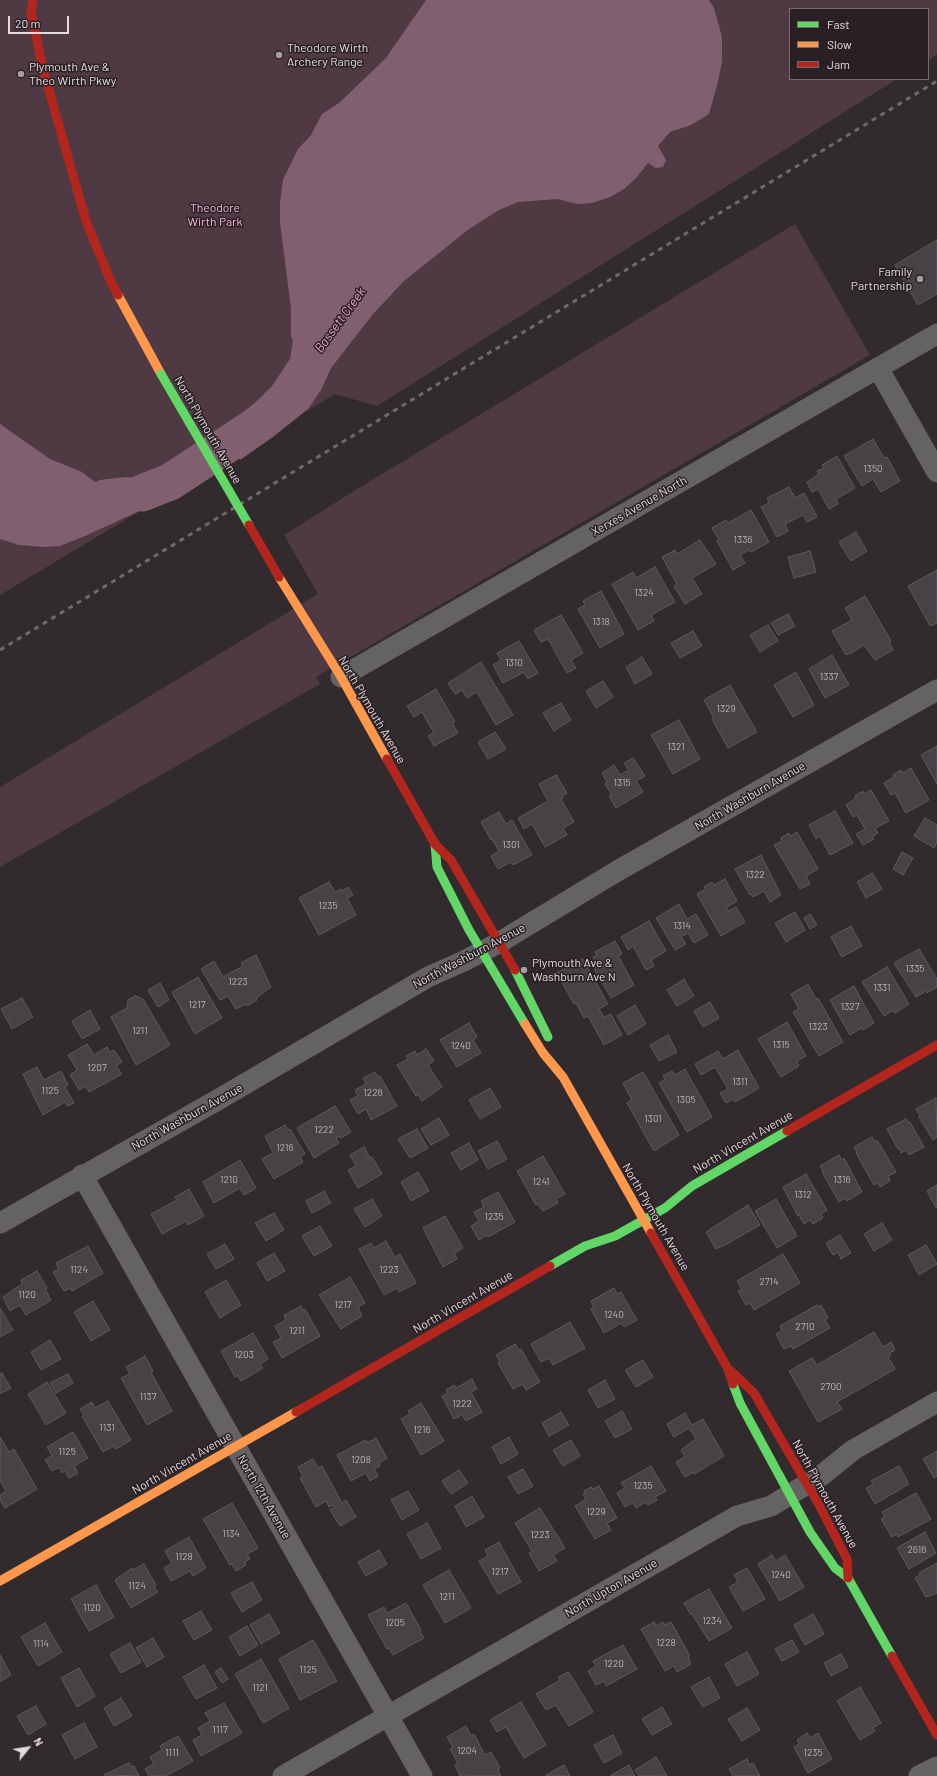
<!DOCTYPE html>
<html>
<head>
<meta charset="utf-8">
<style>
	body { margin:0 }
	#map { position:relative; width:937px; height:1776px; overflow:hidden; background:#312b2e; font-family:Barlow,sans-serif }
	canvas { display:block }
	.legend { position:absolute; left:789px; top:8px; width:140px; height:72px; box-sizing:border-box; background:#291f24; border:1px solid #736b6f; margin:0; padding:5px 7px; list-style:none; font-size:12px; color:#e3dcdf }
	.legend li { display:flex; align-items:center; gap:8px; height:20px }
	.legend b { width:20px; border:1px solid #736b6f }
	.north { position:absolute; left:8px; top:1728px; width:40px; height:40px; -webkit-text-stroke:3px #291f24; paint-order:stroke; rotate:60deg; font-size:11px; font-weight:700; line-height:16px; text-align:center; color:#e3dcdf }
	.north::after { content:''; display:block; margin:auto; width:14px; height:18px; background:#e3dcdf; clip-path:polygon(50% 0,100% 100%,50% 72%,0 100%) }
	.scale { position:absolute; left:8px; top:16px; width:61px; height:18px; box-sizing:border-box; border:2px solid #e3dcdf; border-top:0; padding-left:5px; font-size:12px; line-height:14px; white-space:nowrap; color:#e3dcdf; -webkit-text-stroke:3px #291f24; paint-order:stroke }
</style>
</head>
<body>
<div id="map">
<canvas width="937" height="1776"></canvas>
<ul class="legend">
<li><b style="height:5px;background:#63d668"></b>Fast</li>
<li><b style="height:5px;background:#ff974d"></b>Slow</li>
<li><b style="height:5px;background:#b3261e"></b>Jam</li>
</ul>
<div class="north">N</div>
<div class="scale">20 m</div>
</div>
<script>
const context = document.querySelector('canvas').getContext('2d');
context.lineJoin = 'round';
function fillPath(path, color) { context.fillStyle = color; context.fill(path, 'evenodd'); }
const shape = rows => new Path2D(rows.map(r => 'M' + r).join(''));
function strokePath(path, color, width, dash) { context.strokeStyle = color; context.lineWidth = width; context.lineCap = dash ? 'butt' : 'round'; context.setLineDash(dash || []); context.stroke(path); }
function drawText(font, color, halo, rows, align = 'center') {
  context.font = font + ' Barlow,sans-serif'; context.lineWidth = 3; context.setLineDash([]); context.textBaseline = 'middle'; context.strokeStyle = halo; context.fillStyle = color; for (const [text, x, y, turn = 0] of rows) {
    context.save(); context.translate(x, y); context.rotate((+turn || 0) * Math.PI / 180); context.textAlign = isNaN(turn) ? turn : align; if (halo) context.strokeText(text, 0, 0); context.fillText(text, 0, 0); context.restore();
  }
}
fillPath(shape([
	[0,0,937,0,937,54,928,60,928,9,790,9,790,79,897,79,377,406,335,394,0,595],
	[795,224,870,355,316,677,320,684,0,867,0,787,318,594,284,535,349,494]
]), '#4f3a44');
fillPath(shape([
	[426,0,709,0,714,8,722,37,722,61,718,82,709,114,691,125,670,132,658,146,666,160,663,167,656,168,648,163,636,178,624,189,610,197,592,203,577,204,558,199,518,202,499,210,469,229,404,281,373,314,331,368,321,390,308,409,273,437,240,460,223,430,245,413,272,386,290,359,293,341,291,336,291,308,280,223,280,203,283,180,298,149,311,135,322,114,339,103,386,58],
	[0,424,50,459,82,472,95,482,100,480,125,477,143,478,153,472,172,469,182,460,195,482,170,497,85,536,60,546,44,547,19,545,0,539]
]), '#805f6e');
strokePath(shape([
	[142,493,170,482,251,429,271,414]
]), '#805f6e', 37);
const building = shape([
	[937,240,937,294,918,305,895,265,937,240],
	[873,439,884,458,887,457,900,481,881,492,873,479,862,486,844,456,873,439],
	[837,456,855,488,836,499,838,504,829,509,818,489,812,492,807,482,819,474,817,471,824,468,822,465,837,456],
	[789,487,795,498,804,493,817,517,807,522,803,515,785,524,788,531,777,537,761,507,769,503,767,498,789,487],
	[751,510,769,542,751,552,749,550,740,555,745,563,733,570,717,541,719,540,712,528,726,520,728,523,751,510],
	[856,532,867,551,851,561,839,542,856,532],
	[700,540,716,564,692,578,702,594,685,604,674,586,677,584,662,557,675,550,677,554,700,540],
	[810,551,816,572,794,578,788,557,810,551],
	[655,567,675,602,651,615,654,621,638,630,612,584,633,572,636,578,655,567],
	[937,570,937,623,930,626,908,586,937,570],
	[601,591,624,634,600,648,578,609,585,605,583,601,601,591],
	[865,596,891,641,889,642,893,650,875,660,864,645,850,654,849,653,846,655,832,631,852,620,845,608,865,596],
	[788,614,795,626,778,635,771,623,788,614],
	[561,615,583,653,571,660,576,668,567,673,548,639,541,642,534,630,561,615],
	[768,625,778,641,760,652,750,635,768,625],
	[693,631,702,646,680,658,671,643,693,631],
	[519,641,538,673,528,679,524,672,503,683,493,665,501,660,497,653,519,641],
	[832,655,849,685,825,698,809,669,832,655],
	[642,657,652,674,635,684,626,667,642,657],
	[481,662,513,715,496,725,477,692,467,698,462,690,455,694,448,683,481,662],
	[796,672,814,705,793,717,774,685,796,672],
	[603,681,613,697,596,708,586,691,603,681],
	[730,685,757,732,728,748,712,719,714,718,704,700,730,685],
	[436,689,455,722,452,723,458,733,434,746,428,736,434,733,422,712,414,717,407,706,436,689],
	[561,703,571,720,554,731,543,713,561,703],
	[679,720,700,759,673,774,651,735,679,720],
	[495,732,506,749,488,759,478,742,495,732],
	[937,746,937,784,921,755,937,746],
	[633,758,645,776,636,781,643,792,616,808,609,796,612,795,605,784,607,782,602,773,614,765,620,775,629,770,624,763,633,758],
	[911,768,929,800,906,813,895,793,891,795,884,783,894,777,893,775,901,770,903,773,911,768],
	[556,775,567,793,562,796,563,798,561,799,574,822,563,828,567,835,545,847,532,824,524,829,518,818,548,801,539,784,556,775],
	[871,790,889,821,875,828,878,833,872,837,874,839,863,845,856,834,865,829,857,815,853,817,846,805,856,798,855,796,863,791,864,794,871,790],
	[835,811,853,843,830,855,820,836,816,839,809,825,835,811],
	[499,812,506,824,512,820,532,855,513,865,511,862,498,869,491,856,499,851,492,839,491,840,481,822,499,812],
	[925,818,937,825,937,842,934,848,914,836,925,818],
	[797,832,818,869,806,876,810,884,800,889,774,845,782,841,781,838,789,833,791,836,797,832],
	[902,852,913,858,903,875,893,869,902,852],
	[761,855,781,895,770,902,764,891,753,897,751,894,750,895,735,869,761,855],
	[872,873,882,889,866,898,857,882,872,873],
	[725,879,737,901,726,908,728,911,736,907,745,922,721,936,697,894,706,889,704,887,712,882,714,885,725,879],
	[329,882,335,892,341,889,342,891,348,887,353,895,347,898,356,915,319,935,299,898,329,882],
	[679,904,687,919,696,914,708,935,694,943,688,933,681,937,686,944,675,950,656,918,679,904],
	[795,912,805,930,786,942,775,923,795,912],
	[810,914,817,925,810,929,804,918,810,914],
	[649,921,666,951,651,960,654,966,646,970,633,946,628,950,621,937,649,921],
	[851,926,862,946,842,957,831,937,851,926],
	[615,941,622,954,618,956,634,985,611,998,593,967,597,965,593,957,597,955,595,952,615,941],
	[919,949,937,979,937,987,927,993,926,991,916,997,894,963,919,949],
	[256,955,271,987,256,998,257,1000,247,1006,246,1004,236,1009,228,996,220,1000,201,969,214,961,223,977,243,966,241,963,256,955],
	[583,959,608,1004,599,1009,604,1017,611,1014,622,1035,604,1045,588,1016,584,1018,576,1003,574,1004,557,973,583,959],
	[887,967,909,1004,895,1013,893,1010,884,1016,862,982,887,967],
	[198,977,222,1018,195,1034,172,992,198,977],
	[684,979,694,996,677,1006,667,990,684,979],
	[160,983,169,1000,158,1007,148,990,160,983],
	[808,984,816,999,818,998,843,1042,819,1056,793,1012,799,1009,791,994,808,984],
	[854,986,874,1023,863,1030,862,1028,850,1035,830,1000,854,986],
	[135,996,143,999,170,1045,136,1065,111,1017,127,1008,128,1000,135,996],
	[22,998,33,1017,12,1029,1,1009,22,998],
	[710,1002,719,1018,703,1027,694,1011,710,1002],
	[635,1005,646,1024,628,1035,617,1016,635,1005],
	[90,1010,100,1029,82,1039,72,1021,90,1010],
	[787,1022,806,1056,797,1061,799,1066,781,1077,758,1039,787,1022],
	[469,1023,477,1037,473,1040,481,1053,457,1067,440,1040,469,1023],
	[668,1035,677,1052,659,1061,650,1045,668,1035],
	[87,1044,94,1055,107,1047,110,1052,114,1050,122,1062,116,1066,122,1074,89,1092,86,1086,79,1090,70,1075,77,1070,68,1055,87,1044],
	[426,1049,434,1061,428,1065,442,1087,422,1101,418,1094,416,1096,397,1065,408,1059,406,1056,415,1051,417,1055,426,1049],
	[738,1050,759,1088,735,1102,733,1099,726,1103,720,1093,728,1089,715,1067,701,1075,695,1064,718,1051,723,1059,738,1050],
	[37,1067,44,1080,61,1071,68,1085,65,1087,74,1103,67,1106,65,1102,43,1115,23,1074,37,1067],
	[685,1069,712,1117,687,1132,659,1083,665,1080,663,1076,672,1071,675,1075,685,1069],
	[375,1072,378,1077,380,1076,397,1106,371,1120,366,1109,358,1114,350,1100,358,1096,355,1090,366,1084,363,1078,375,1072],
	[643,1072,679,1135,654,1151,627,1103,632,1100,623,1083,643,1072],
	[490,1088,501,1107,480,1119,469,1100,490,1088],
	[936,1098,937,1137,933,1140,919,1117,920,1116,916,1109,936,1098],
	[335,1106,351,1132,341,1138,340,1136,336,1138,339,1143,314,1158,297,1128,335,1106],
	[439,1118,449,1135,431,1145,421,1129,439,1118],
	[906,1119,908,1123,910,1122,924,1147,909,1155,906,1150,901,1153,899,1148,898,1149,887,1129,906,1119],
	[285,1125,288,1130,290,1129,305,1154,300,1157,303,1162,274,1179,262,1159,273,1153,265,1136,285,1125],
	[417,1129,428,1148,410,1158,398,1139,417,1129],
	[872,1137,875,1142,877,1140,896,1172,888,1176,890,1181,880,1187,878,1183,874,1185,856,1153,857,1152,854,1147,872,1137],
	[497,1141,507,1159,488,1169,478,1151,497,1141],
	[469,1143,478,1160,461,1170,451,1153,469,1143],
	[364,1147,370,1158,372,1157,382,1174,358,1188,348,1170,356,1166,350,1155,364,1147],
	[839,1155,842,1160,844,1158,862,1192,847,1201,845,1198,839,1202,822,1172,823,1171,820,1166,839,1155],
	[543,1156,565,1194,556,1199,558,1203,543,1211,538,1204,536,1205,517,1171,543,1156],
	[240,1160,256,1188,244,1195,240,1188,214,1203,203,1182,240,1160],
	[418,1172,429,1191,411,1201,401,1182,418,1172],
	[806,1174,827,1210,821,1214,823,1218,813,1224,810,1220,804,1224,799,1215,798,1216,783,1187,806,1174],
	[937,1185,937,1207,936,1208,927,1191,937,1185],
	[189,1189,204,1216,188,1225,186,1221,162,1234,151,1214,177,1200,175,1197,189,1189],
	[324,1191,331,1203,312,1213,306,1201,324,1191],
	[498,1192,515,1222,488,1237,487,1235,479,1240,471,1226,479,1221,474,1212,484,1207,481,1201,498,1192],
	[372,1199,382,1216,365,1227,354,1209,372,1199],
	[776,1199,797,1236,777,1248,755,1211,776,1199],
	[748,1205,760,1225,722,1247,722,1246,716,1249,706,1232,748,1205],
	[274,1213,284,1230,266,1241,255,1223,274,1213],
	[445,1216,463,1248,454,1253,457,1259,443,1267,423,1228,445,1216],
	[882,1223,892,1240,874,1251,864,1234,882,1223],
	[320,1226,332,1246,314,1256,302,1236,320,1226],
	[840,1235,851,1253,841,1259,838,1252,833,1255,826,1243,840,1235],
	[386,1241,395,1257,400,1254,416,1283,399,1292,397,1288,384,1295,359,1249,371,1243,374,1248,386,1241],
	[225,1244,234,1259,216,1269,207,1254,225,1244],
	[926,1245,937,1264,919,1275,908,1255,926,1245],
	[88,1246,103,1273,72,1291,71,1288,64,1291,53,1272,59,1269,56,1263,88,1246],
	[274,1253,285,1271,267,1281,257,1263,274,1253],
	[783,1254,800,1283,754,1310,750,1303,746,1305,738,1291,742,1289,737,1281,783,1254],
	[37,1271,47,1288,45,1289,51,1300,26,1315,20,1305,10,1311,3,1297,22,1284,21,1280,37,1271],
	[350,1277,365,1303,358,1307,362,1316,341,1329,319,1295,350,1277],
	[226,1280,241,1305,220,1318,205,1292,226,1280],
	[614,1288,617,1294,621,1292,637,1320,624,1327,621,1323,604,1333,591,1309,594,1307,591,1301,614,1288],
	[93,1301,110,1330,91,1341,74,1312,93,1301],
	[817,1305,818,1307,821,1305,828,1318,825,1320,830,1328,793,1349,791,1346,784,1349,776,1334,782,1330,780,1326,817,1305],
	[301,1306,303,1310,305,1309,320,1336,282,1358,273,1342,281,1338,275,1326,286,1320,284,1315,301,1306],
	[0,1308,13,1330,0,1337,0,1308],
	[570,1322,585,1348,553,1365,549,1358,541,1362,531,1344,570,1322],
	[874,1332,883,1347,891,1342,895,1350,890,1353,891,1355,888,1357,895,1369,837,1402,842,1409,818,1422,789,1371,812,1358,817,1365,874,1332],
	[253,1333,268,1359,260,1364,263,1368,241,1381,238,1375,235,1377,221,1351,253,1333],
	[50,1340,61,1359,41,1370,31,1352,50,1340],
	[515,1344,519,1350,521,1349,540,1382,526,1390,523,1384,513,1389,498,1363,500,1361,496,1355,515,1344],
	[145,1356,153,1371,151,1372,172,1411,147,1425,121,1378,130,1374,126,1367,145,1356],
	[643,1360,653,1377,636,1387,625,1370,643,1360],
	[2,1373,11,1388,0,1394,0,1374,2,1373],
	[68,1374,73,1383,56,1393,50,1383,68,1374],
	[472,1379,477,1389,471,1392,482,1412,466,1421,462,1415,454,1419,442,1396,448,1393,446,1390,454,1385,456,1388,472,1379],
	[605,1380,615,1399,598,1408,588,1390,605,1380],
	[47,1382,66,1413,46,1425,28,1394,47,1382],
	[108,1401,131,1440,116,1449,114,1446,103,1452,82,1416,84,1415,80,1409,92,1402,95,1408,108,1401],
	[421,1403,444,1441,421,1455,401,1419,410,1414,408,1411,421,1403],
	[622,1411,632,1429,615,1438,605,1421,622,1411],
	[561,1412,569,1425,549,1436,542,1423,561,1412],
	[685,1413,692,1425,703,1419,724,1456,694,1474,694,1472,685,1477,676,1462,685,1457,681,1450,697,1438,695,1437,689,1428,674,1437,667,1424,685,1413],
	[73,1432,88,1458,74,1466,78,1473,69,1478,65,1471,62,1473,59,1467,52,1471,45,1460,52,1456,47,1447,73,1432],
	[0,1437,9,1452,14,1449,37,1489,5,1508,0,1500,0,1495,6,1491,0,1481,0,1437],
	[509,1437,518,1454,501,1464,492,1447,509,1437],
	[376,1438,387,1458,379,1463,380,1466,374,1469,378,1476,370,1481,366,1473,351,1481,337,1455,366,1440,367,1443,376,1438],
	[571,1440,580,1456,563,1466,553,1450,571,1440],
	[937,1451,937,1476,934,1478,923,1459,937,1451],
	[313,1459,318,1468,322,1466,342,1503,346,1500,356,1517,340,1526,330,1510,335,1507,333,1505,329,1507,326,1501,316,1507,300,1478,303,1477,298,1467,313,1459],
	[651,1466,666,1491,655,1497,657,1500,648,1505,646,1502,636,1508,633,1503,625,1507,617,1493,625,1488,621,1483,651,1466],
	[899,1466,909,1484,875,1504,866,1488,873,1484,871,1481,899,1466],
	[523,1469,533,1486,518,1494,508,1477,523,1469],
	[459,1470,468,1483,451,1494,442,1481,459,1470],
	[599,1486,617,1518,607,1523,611,1530,595,1539,575,1506,586,1499,583,1494,586,1493,584,1491,591,1487,593,1489,599,1486],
	[408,1491,419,1510,402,1520,391,1500,408,1491],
	[916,1493,931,1519,898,1537,897,1534,892,1537,881,1519,885,1517,882,1512,916,1493],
	[472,1496,484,1517,466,1527,455,1506,472,1496],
	[232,1503,258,1548,247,1554,250,1559,245,1562,246,1565,236,1571,232,1564,230,1565,203,1519,232,1503],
	[540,1508,565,1548,553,1555,557,1561,539,1571,529,1553,532,1551,515,1523,540,1508],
	[427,1523,441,1548,421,1559,407,1534,427,1523],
	[925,1532,936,1553,909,1569,897,1548,925,1532],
	[189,1537,206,1568,193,1576,190,1571,171,1581,164,1568,172,1563,165,1551,189,1537],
	[499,1542,521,1582,498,1594,479,1561,488,1556,485,1550,499,1542],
	[379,1550,387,1564,366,1576,358,1562,379,1550],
	[772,1555,776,1561,785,1555,804,1587,780,1601,758,1564,772,1555],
	[937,1563,937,1593,926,1597,915,1578,920,1575,919,1573,937,1563],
	[144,1564,156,1585,154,1587,158,1592,131,1608,115,1580,132,1568,133,1570,144,1564],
	[747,1568,765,1599,743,1611,729,1587,738,1582,734,1575,747,1568],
	[449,1570,471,1608,445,1623,423,1585,449,1570],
	[252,1582,262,1600,242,1612,231,1593,252,1582],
	[96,1585,114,1617,89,1631,71,1599,96,1585],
	[709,1589,732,1628,709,1641,692,1614,691,1615,684,1603,709,1589],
	[406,1603,421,1630,420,1631,424,1638,393,1655,389,1648,387,1649,368,1615,384,1607,387,1613,406,1603],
	[201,1611,212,1630,194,1640,183,1621,201,1611],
	[269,1614,280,1633,261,1644,250,1625,269,1614],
	[813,1614,824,1634,805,1645,794,1625,813,1614],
	[654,1622,656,1626,663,1622,665,1625,671,1622,690,1656,688,1657,691,1664,677,1672,674,1666,665,1671,641,1629,654,1622],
	[45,1623,62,1652,38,1666,21,1637,45,1623],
	[247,1626,258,1645,240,1656,229,1637,247,1626],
	[153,1638,164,1657,147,1667,136,1648,153,1638],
	[313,1640,337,1681,300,1700,279,1659,313,1640],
	[792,1640,799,1652,782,1661,775,1649,792,1640],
	[130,1643,141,1662,121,1673,110,1654,130,1643],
	[623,1645,637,1669,606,1686,604,1681,596,1685,588,1671,596,1666,593,1661,623,1645],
	[747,1652,759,1674,737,1686,725,1664,747,1652],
	[841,1654,848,1667,831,1676,824,1663,841,1654],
	[0,1655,11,1675,0,1682,0,1655],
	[261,1659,289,1708,263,1723,235,1674,261,1659],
	[204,1665,217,1688,196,1699,183,1677,204,1665],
	[79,1668,95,1696,77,1707,61,1678,79,1668],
	[221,1668,228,1679,222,1683,215,1672,221,1668],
	[568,1672,569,1674,570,1674,593,1712,569,1726,556,1705,546,1710,536,1694,560,1680,558,1677,568,1672],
	[709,1677,720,1698,703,1707,691,1687,709,1677],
	[860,1687,881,1723,873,1728,875,1731,860,1740,837,1701,860,1687],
	[121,1698,132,1716,114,1726,104,1708,121,1698],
	[521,1702,546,1745,524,1758,506,1727,497,1732,490,1720,521,1702],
	[224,1703,242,1733,201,1756,193,1740,202,1735,198,1728,210,1721,205,1713,224,1703],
	[36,1706,46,1724,28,1735,17,1716,36,1706],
	[662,1707,672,1724,652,1735,642,1719,662,1707],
	[747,1708,760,1730,742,1741,728,1719,747,1708],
	[84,1723,97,1747,75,1759,62,1735,84,1723],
	[466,1726,471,1736,474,1734,485,1755,491,1752,500,1768,498,1770,501,1776,465,1776,464,1774,460,1776,455,1765,458,1763,450,1749,453,1747,447,1737,466,1726],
	[807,1733,810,1738,818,1733,832,1759,808,1773,794,1747,799,1744,797,1740,807,1733],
	[613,1735,622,1753,604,1763,594,1745,613,1735],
	[178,1736,193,1761,166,1776,149,1776,145,1769,154,1764,150,1757,162,1750,160,1746,178,1736],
	[656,1757,667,1776,639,1776,635,1770,656,1757],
	[747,1759,749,1765,753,1763,760,1776,733,1776,729,1769,747,1759],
	[129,1763,132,1767,134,1766,139,1776,104,1775,129,1763],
	[564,1765,570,1776,547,1776,546,1775,564,1765],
	[629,1765,635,1776,612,1776,611,1775,629,1765]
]);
fillPath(building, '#474245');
strokePath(building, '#5e595b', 1);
strokePath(shape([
	[878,368,937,472],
	[341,677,937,334],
	[82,1175,422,1776],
	[0,1223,214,1102,428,977,464,961,500,942,619,870,937,690],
	[283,1776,737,1516,771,1506,822,1475,853,1450,937,1402],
	[919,1776,937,1767]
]), '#656264', 21);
strokePath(shape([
	[435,844,437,867,469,930,525,1024],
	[515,970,548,1037],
	[550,1266,585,1246,615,1236,665,1208,692,1186,787,1131],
	[733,1384,740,1403,810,1532,835,1568,848,1578,892,1656]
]), '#63d668', 9);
strokePath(shape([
	[118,295,161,374],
	[279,577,341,677,387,759],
	[525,1024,543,1053,563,1077,651,1233],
	[0,1581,296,1412]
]), '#ff974d', 9);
strokePath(shape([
	[33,0,31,12,43,69,86,221,111,282,118,295],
	[387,759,435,844,451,860,515,970],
	[787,1131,937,1045],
	[651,1233,728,1369,733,1384],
	[731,1371,754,1393,818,1503,847,1559,848,1578],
	[296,1412,550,1266],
	[892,1656,937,1735]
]), '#b3261e', 9);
strokePath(shape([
	[0,650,937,81]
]), '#6d6a6c', 3, [5, 5]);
strokePath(shape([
	[161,374,249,525]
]), '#63d668', 9);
strokePath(shape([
	[249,525,279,577]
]), '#b3261e', 9);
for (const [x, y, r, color] of [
	[279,55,4,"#a59ea1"],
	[21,74,4,"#a59ea1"],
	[920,279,4,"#a59ea1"],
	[524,970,4,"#a59ea1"]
]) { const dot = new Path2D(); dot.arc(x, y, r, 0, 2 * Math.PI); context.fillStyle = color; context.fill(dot); strokePath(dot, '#291f24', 1.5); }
drawText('10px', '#bcb6b8', null, [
	["1350",873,469],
	["1336",743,540],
	["1324",644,593],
	["1318",601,622],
	["1310",514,663],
	["1337",829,677],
	["1329",726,709],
	["1321",676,747],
	["1315",622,783],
	["1301",511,845],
	["1322",755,875],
	["1235",328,906],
	["1314",682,926],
	["1335",915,969],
	["1223",238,982],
	["1331",882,988],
	["1217",197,1005],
	["1327",850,1007],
	["1323",818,1027],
	["1211",140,1031],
	["1315",781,1045],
	["1240",461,1046],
	["1207",97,1068],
	["1311",740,1082],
	["1125",50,1091],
	["1226",373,1093],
	["1305",686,1100],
	["1301",653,1119],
	["1222",324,1130],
	["1216",285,1148],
	["1210",229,1180],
	["1316",842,1180],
	["1241",541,1182],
	["1312",803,1195],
	["1235",494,1217],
	["1124",79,1270],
	["1223",389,1270],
	["2714",769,1282],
	["1120",27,1295],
	["1217",343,1305],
	["1240",614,1315],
	["2710",805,1327],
	["1211",297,1331],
	["1203",244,1355],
	["2700",831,1387],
	["1137",148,1397],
	["1222",462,1404],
	["1131",107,1428],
	["1216",422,1430],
	["1125",67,1452],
	["1208",361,1460],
	["1235",643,1486],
	["1229",596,1512],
	["1134",231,1534],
	["1223",540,1535],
	["2616",917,1550],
	["1128",184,1557],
	["1217",500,1572],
	["1240",781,1575],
	["1124",137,1586],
	["1211",447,1597],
	["1120",92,1608],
	["1234",712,1621],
	["1205",395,1623],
	["1228",666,1643],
	["1114",41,1644],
	["1220",614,1664],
	["1125",308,1670],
	["1121",260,1688],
	["1117",220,1730],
	["1204",467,1751],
	["1111",172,1753],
	["1235",813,1753]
]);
drawText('12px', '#e3dcdf', '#291f24', [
	["Theodore Wirth",287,48],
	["Archery Range",287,62],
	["Plymouth Ave &",29,67],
	["Theo Wirth Pkwy",29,81],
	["Family",912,272,"right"],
	["Partnership",912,286,"right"],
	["Plymouth Ave &",532,963],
	["Washburn Ave N",532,977]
], 'left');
drawText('12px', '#fab9d6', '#291f24', [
	["Theodore",215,208],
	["Wirth Park",215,222]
]);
drawText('12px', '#e3dcdf', '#291f24', [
	["North Plymouth Avenue",208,430,60],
	["Xerxes Avenue North",639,506,-30],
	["North Plymouth Avenue",372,710,60],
	["North Washburn Avenue",750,796,-30],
	["North Washburn Avenue",469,956,-28],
	["North Washburn Avenue",187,1117,-29],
	["North Vincent Avenue",743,1142,-30],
	["North Plymouth Avenue",656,1217,60],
	["North Vincent Avenue",463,1302,-30],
	["North Vincent Avenue",182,1463,-30],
	["North Plymouth Avenue",825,1494,61],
	["North 12th Avenue",264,1497,60],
	["North Upton Avenue",611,1588,-30]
]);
drawText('italic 13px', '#e9a9c6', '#291f24', [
	["Bassett Creek",340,320,-54]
]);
</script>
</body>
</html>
